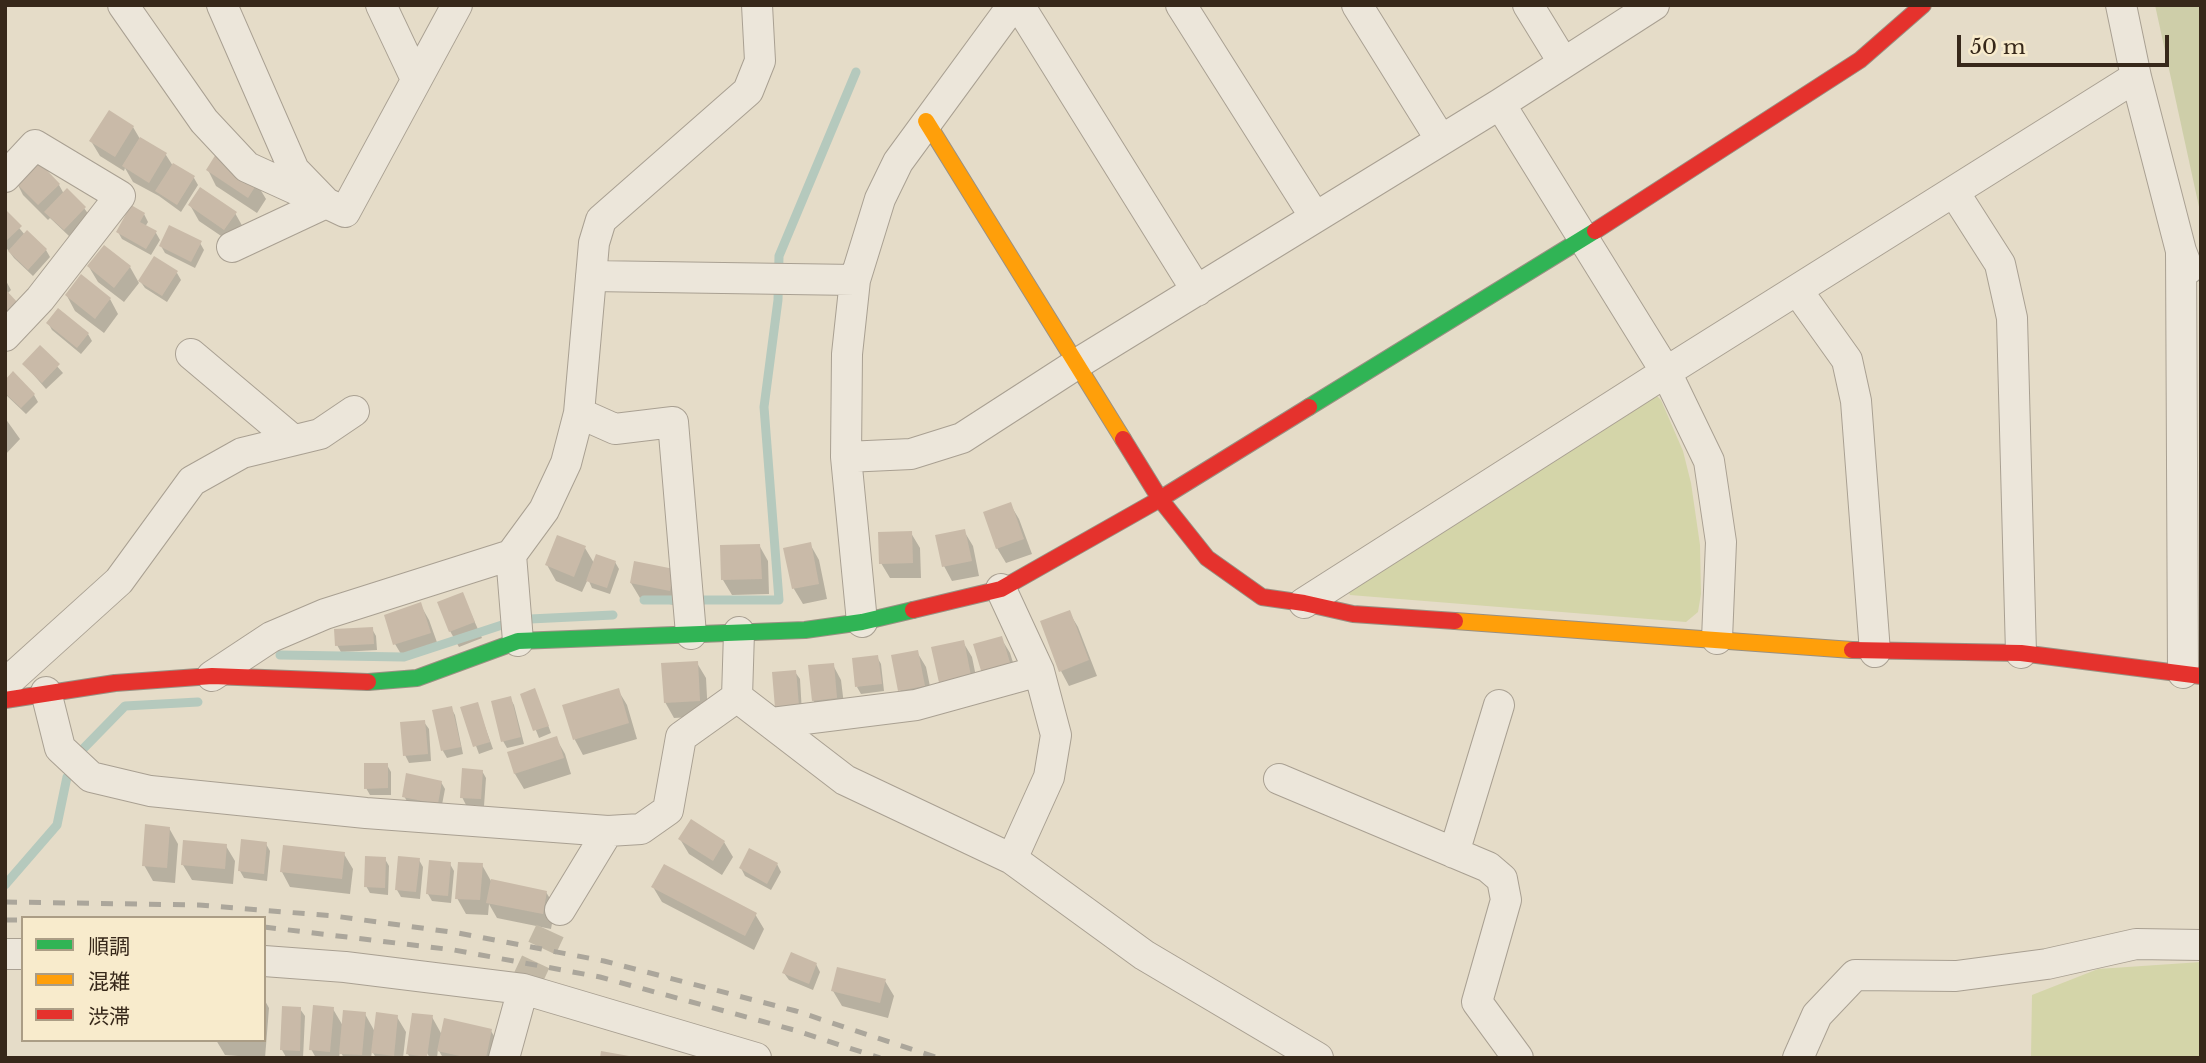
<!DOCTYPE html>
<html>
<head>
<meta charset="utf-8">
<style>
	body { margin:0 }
	#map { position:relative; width:2206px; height:1063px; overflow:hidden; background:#e5dcc8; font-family:"Libre Baskerville","Noto Sans JP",serif }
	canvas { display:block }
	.frame { position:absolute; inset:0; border:7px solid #37281a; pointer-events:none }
	.legend { position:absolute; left:21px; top:916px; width:245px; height:126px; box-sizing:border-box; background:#f8ebcc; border:2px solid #ab9d85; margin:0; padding:9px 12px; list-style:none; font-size:21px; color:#37281a }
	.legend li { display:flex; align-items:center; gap:14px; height:35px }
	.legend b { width:35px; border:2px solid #ab9d85 }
	.scale { position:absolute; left:1957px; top:35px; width:212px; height:32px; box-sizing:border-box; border:4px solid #37281a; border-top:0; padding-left:9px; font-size:21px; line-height:24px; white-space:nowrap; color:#37281a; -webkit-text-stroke:5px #f8ebcc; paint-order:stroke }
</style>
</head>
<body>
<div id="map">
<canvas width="2206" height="1063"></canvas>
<div class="frame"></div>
<ul class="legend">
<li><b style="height:9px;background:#30b455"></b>順調</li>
<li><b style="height:9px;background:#ff9f0a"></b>混雑</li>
<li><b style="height:9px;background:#e5322d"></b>渋滞</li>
</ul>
<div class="scale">50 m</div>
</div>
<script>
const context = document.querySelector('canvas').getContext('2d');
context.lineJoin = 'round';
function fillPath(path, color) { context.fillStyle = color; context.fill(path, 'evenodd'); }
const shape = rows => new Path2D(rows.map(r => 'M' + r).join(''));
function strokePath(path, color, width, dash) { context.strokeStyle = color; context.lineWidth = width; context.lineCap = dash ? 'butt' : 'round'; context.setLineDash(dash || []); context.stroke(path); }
fillPath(shape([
	[1654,393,1661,400,1683,451,1691,483,1700,545,1701,594,1698,612,1686,622,1350,595,1346,586],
	[2201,962,2201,1058,2031,1058,2032,995,2098,969]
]), '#d4d5a9');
fillPath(shape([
	[2155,5,2201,5,2201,216]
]), '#cecea9');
fillPath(shape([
	[133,127,140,139,166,155,173,166,194,178,198,185,181,212,159,196,133,182,125,168,124,171,100,156,91,141],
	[208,170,257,184,266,199,257,213,216,186],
	[15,179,59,185,64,194,84,208,89,215,69,236,50,218,48,220,23,195],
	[190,205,235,213,244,229,233,244,199,221],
	[5,211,25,235,46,250,50,257,33,276,14,258,5,246],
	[144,214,148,222,145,227,156,233,160,240,151,255,122,239,118,232],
	[200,243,204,250,195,268,165,253,161,246],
	[89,267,130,267,139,283,124,302,98,282],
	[177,273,181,280,167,302,145,288,140,281],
	[5,279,11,290,7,294,5,340],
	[67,296,110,299,118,314,104,333,75,311],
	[48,323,88,334,92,341,81,354,52,330],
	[40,347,63,373,46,389,24,364],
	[5,382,34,395,38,402,26,414,5,394],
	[5,418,20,439,5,455],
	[1010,504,1019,519,1032,554,1006,563,997,548],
	[964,531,973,546,979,576,952,581,944,566],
	[911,533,920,548,921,578,890,578,881,563],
	[810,544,819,560,827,599,803,604,794,589,785,549],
	[759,545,768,561,769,594,732,595,723,580,722,547],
	[585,548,594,563,615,562,619,569,610,594,592,588,588,579,582,592,556,581,547,565],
	[673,571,679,606,640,598,631,583],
	[462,594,482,638,459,647,450,631],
	[420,604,429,620,439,648,404,659,395,644],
	[1069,612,1078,627,1097,676,1069,686,1061,671],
	[372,629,376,636,377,650,341,652,337,645],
	[1001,638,1010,653,1019,681,993,689],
	[963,642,972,657,980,696,942,687],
	[917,652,926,667,933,701,909,706,900,690],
	[877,657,881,664,884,691,861,694,857,687],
	[697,663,706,678,708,716,674,718,665,702],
	[833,665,841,680,845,713,822,715,813,700],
	[795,672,800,679,802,713,774,674],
	[618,690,627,705,637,739,583,755,575,740,564,706],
	[522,695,538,698,551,733,539,738],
	[510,698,514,705,524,744,507,748,503,741],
	[477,704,493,749,479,754,462,708],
	[451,708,455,715,463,754,447,758,443,751,434,712],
	[424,722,429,729,431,761,409,763,405,755],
	[556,738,565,754,571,774,524,789,515,774,509,753],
	[387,765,391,772,391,795,370,795,366,788],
	[482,771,486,778,484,806,466,805,462,797],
	[441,782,445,789,441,810,408,803,404,796],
	[169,828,178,844,175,883,153,881,144,865],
	[680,839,724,842,733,857,722,875,689,854],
	[266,844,270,851,267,881,244,878,240,871],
	[226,846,235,861,233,884,192,880,183,865],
	[344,854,353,869,350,894,290,887,282,872],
	[385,859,389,866,388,895,370,893,366,886],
	[419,860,423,867,420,899,401,897,397,890],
	[450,864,454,871,451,903,432,901,428,894],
	[777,864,781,872,771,890,745,876,741,868],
	[482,865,491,881,546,892,555,907,551,929,497,918,489,904,488,915,466,914,457,898],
	[653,887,755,914,764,929,754,950,662,902],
	[816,964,820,972,813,990,789,980,784,973],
	[885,981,894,996,888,1018,842,1006,833,991],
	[264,999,269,1008,265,1058,225,1055,216,1040,264,1040],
	[300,1009,305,1016,303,1058,286,1057,282,1050],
	[333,1009,343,1026,365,1014,375,1032,397,1017,406,1032,403,1058,376,1058,372,1051,371,1058,344,1058,340,1051,339,1058,316,1058,311,1049],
	[432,1017,442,1035,491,1031,500,1046,497,1058,443,1058,438,1049,437,1058,430,1058,424,1048,421,1050,426,1058,410,1058,408,1054]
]), '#0003');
strokePath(shape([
	[644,600,779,600,764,407,778,300,779,256,856,72],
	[530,619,613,615],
	[280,655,404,657,502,625],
	[81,751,125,706,198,702],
	[5,885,57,825,67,777]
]), '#b5c9bd', 9);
fillPath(shape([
	[109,110,134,126,115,157,89,141],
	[140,137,167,153,149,183,122,166],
	[216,154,258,182,248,198,206,170],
	[35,158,60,184,38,205,12,179],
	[173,163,195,176,177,205,155,191],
	[200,187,237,212,224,230,188,205],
	[67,188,86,207,64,230,44,212],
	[131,205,145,213,140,222,157,231,146,249,116,232],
	[5,209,22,226,5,242],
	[169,225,202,241,191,262,159,246],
	[27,230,47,249,28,270,8,251],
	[104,245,131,266,114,288,87,266],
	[154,256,178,271,162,296,138,281],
	[81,274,111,298,95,319,65,295],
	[5,289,19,304,5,317],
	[58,308,89,333,77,348,46,323],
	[40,345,60,364,42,383,22,364],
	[13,371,35,394,21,408,5,393,5,380],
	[1011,502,1024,539,996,549,983,512],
	[965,529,972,561,942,567,935,535],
	[912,531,913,563,879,564,878,532],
	[557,535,586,546,574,577,545,565],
	[811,542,819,584,792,589,783,548],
	[760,544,762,579,721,580,720,545],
	[596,554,616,561,607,588,586,581],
	[634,561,674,569,670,591,630,583],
	[463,592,475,622,449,632,437,602],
	[421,602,431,633,393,645,384,615],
	[1070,610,1089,660,1059,672,1040,621],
	[373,627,374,644,335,646,334,629],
	[1002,636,1011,666,982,674,973,644],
	[964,640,972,681,940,687,931,647],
	[918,650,925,686,898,691,891,655],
	[878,655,882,684,855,687,852,658],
	[698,661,700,701,664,703,661,663],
	[834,663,837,698,812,701,808,665],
	[796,670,799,706,775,708,772,672],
	[535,688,549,726,533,731,520,694],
	[619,688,629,723,573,740,562,705],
	[511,696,521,737,501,742,491,701],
	[478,702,490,742,473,747,460,707],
	[452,706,461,747,441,751,432,710],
	[425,720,428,754,403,756,400,722],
	[557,736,564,758,514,774,507,752],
	[364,763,388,763,388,788,364,789],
	[462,768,483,770,481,799,460,798],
	[406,773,442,781,438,804,402,797],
	[691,819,725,841,713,861,678,839],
	[145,824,170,827,167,868,142,866],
	[241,839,267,842,264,874,238,871],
	[183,840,227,844,225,869,181,865],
	[283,845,345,852,342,879,280,872],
	[749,848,778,863,767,884,739,868],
	[365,856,386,857,385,888,364,887],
	[398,856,420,858,416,892,395,890],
	[429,860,451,862,448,896,426,894],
	[458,862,483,863,480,900,455,899],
	[664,864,757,913,745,936,651,887],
	[491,879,547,891,543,914,486,903],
	[791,952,817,963,809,984,782,973],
	[837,967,886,979,880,1003,831,991],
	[313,1005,334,1007,330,1052,309,1050],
	[282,1006,301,1007,300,1051,280,1050],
	[343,1010,366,1012,362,1055,339,1054],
	[376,1012,398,1015,394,1056,371,1053],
	[412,1013,433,1015,427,1057,406,1054],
	[444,1018,492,1029,486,1058,469,1058,437,1051],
	[601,1051,629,1056,629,1058,600,1058]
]), '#c9baa8');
strokePath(shape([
	[523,989,550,931]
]), '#c2b8a5', 30, [30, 15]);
const street = shape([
	[123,5,204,121,247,167,326,203,232,247],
	[222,5,294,170,326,203,345,212,457,5],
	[381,5,416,79],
	[1019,5,1197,291],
	[1181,5,1315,217],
	[1357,5,1441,140],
	[1528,5,1563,62],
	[2121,5,2136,77,2181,251,2188,269],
	[1500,104,1666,372,1709,461,1721,542,1717,639],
	[5,177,35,145,120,196,40,299,5,336],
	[1954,192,2000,264,2012,318,2021,653],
	[2181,251,2183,673],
	[591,276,855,280],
	[1797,290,1847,360,1856,401,1875,652],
	[191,354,293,440],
	[579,413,615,429,673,422,691,634],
	[846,457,911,454,962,438,1075,365,1500,104,1654,5],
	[1001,589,1039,671,1056,735,1049,777,1012,859],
	[1304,603,1666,372,2136,77],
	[862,622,846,457,847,354,855,280,880,199,898,162,1013,5],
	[518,641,511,555,544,510,566,463,579,413,594,243,601,220,748,91,760,61,757,5],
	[212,676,271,637,325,614,511,555],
	[5,684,119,581,192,481,242,453,320,434,354,411],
	[46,692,60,748,91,777,150,791,366,813,608,831,641,829,668,810,681,737,737,697],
	[737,697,845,780,1012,859,1144,955,1318,1058],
	[737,697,739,632],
	[772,723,916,705,1039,671],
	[1279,779,1488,867,1502,879,1506,900,1477,1002,1518,1058],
	[1454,853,1499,705],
	[560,910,608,831],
	[5,954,23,954],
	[264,961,345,967,523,989,756,1058],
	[504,1058,523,989],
	[1798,1058,1817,1015,1855,975,1956,976,2047,964,2136,944,2201,945]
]);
const fast = shape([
	[1309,407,1595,231],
	[368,682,417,678,518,641,805,630,862,622,913,610]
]);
const slow = shape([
	[926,121,1123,439],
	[1455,621,1852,650]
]);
const jam = shape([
	[1595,231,1860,60,1923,5],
	[1123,439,1160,499,1207,558,1262,597,1304,603,1353,614,1455,621],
	[913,610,1001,589,1160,499,1309,407],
	[1852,650,2021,653,2201,676],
	[5,700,115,683,212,676,368,682]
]);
strokePath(street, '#a9a092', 32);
strokePath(fast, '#999082', 18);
strokePath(slow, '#999082', 18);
strokePath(jam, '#999082', 18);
strokePath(street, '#ece6da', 30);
strokePath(fast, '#30b455', 16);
strokePath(slow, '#ff9f0a', 16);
strokePath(jam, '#e5322d', 16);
strokePath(shape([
	[5,902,199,905,334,916,458,933,604,961,796,1011,938,1058],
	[5,920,23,920],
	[264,927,454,950,600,977,794,1030,880,1058]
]), '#aba69b', 5, [12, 12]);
</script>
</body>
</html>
